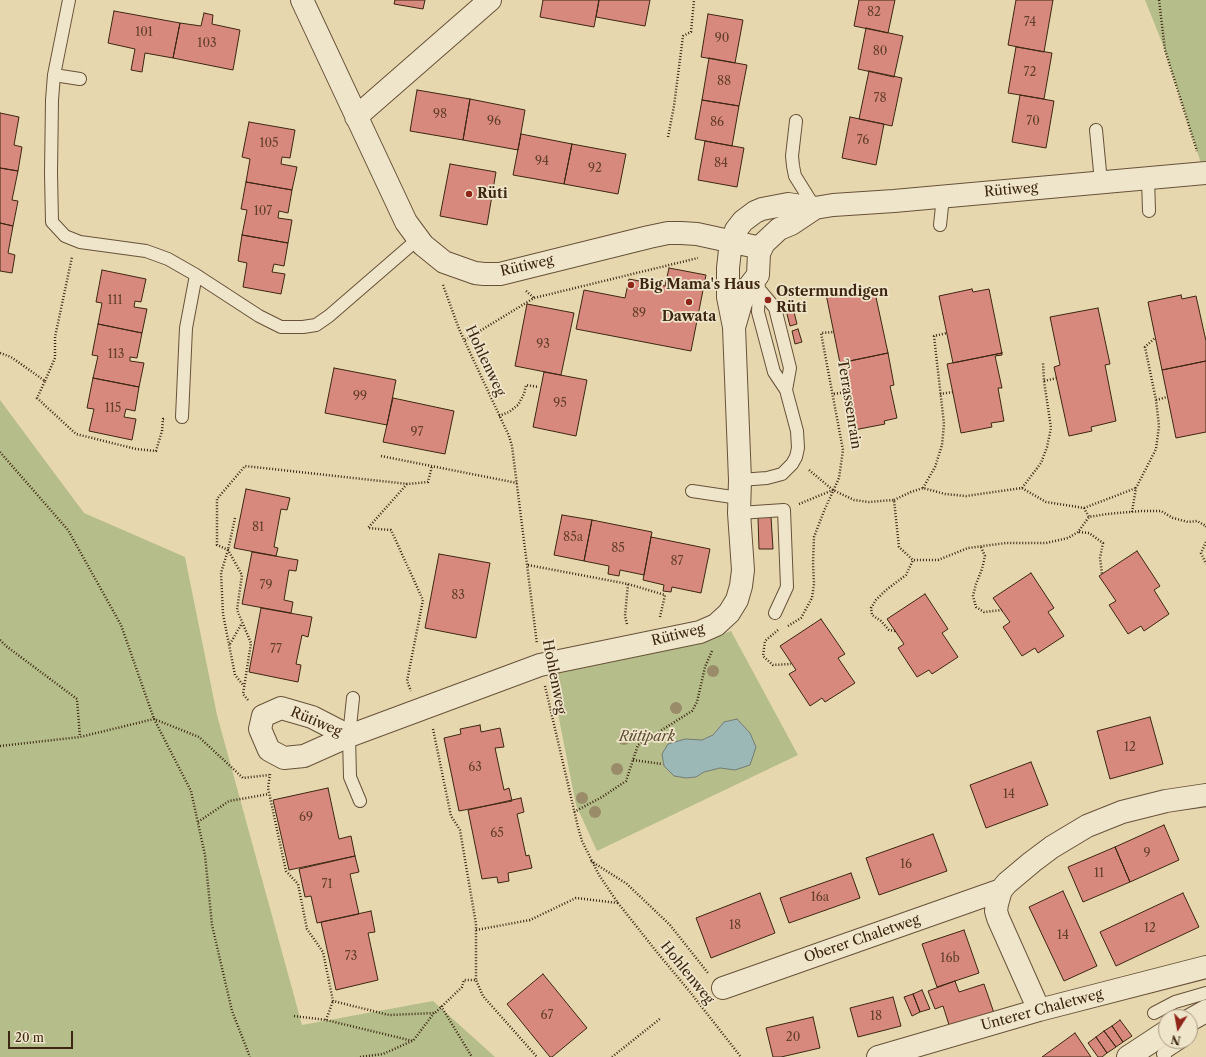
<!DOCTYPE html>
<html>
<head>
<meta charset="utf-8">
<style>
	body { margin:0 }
	#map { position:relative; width:1206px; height:1057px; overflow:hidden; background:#e6d7af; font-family:"Libre Caslon Text",serif }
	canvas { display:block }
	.north { position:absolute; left:1158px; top:1009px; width:40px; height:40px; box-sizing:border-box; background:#efe5cb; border:1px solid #a89981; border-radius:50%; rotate:191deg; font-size:11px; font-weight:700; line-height:16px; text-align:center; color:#3d2611 }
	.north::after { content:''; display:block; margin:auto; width:14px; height:18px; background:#8f2418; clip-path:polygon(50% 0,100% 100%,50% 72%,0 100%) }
	.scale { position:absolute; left:8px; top:1031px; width:65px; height:18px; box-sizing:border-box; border:2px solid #3d2611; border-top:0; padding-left:5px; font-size:12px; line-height:14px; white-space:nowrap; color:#3d2611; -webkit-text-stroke:3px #efe5cb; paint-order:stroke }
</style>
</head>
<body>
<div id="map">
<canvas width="1206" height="1057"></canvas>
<div class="north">N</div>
<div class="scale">20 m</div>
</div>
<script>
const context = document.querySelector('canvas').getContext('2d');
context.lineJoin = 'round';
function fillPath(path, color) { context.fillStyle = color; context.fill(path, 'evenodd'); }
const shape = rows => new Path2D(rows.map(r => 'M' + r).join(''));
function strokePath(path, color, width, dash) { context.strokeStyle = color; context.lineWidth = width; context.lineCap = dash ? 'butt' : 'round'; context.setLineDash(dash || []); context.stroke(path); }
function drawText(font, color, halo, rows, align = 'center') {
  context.font = font + ' "Libre Caslon Text",serif'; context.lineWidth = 3.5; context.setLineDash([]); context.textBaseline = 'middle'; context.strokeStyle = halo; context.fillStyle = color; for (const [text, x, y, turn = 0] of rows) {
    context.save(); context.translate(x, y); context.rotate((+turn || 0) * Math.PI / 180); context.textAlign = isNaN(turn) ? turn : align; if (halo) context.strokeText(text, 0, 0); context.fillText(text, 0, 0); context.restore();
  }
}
fillPath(shape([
	[1145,0,1206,0,1206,173,1204,173,1165,50],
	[0,400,84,513,185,557,217,715,302,1025,433,1001,495,1057,0,1057],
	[731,631,798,755,597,851,576,805,550,673,698,643]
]), '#b5be8b');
const water = shape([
	[737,719,750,733,756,747,750,765,735,770,720,768,704,772,696,777,686,778,674,776,664,766,662,754,668,744,685,739,702,740,713,735,724,722,737,719]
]);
fillPath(water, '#9bb7b6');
strokePath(water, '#757d74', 1);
const building = shape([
	[395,0,425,0,423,9,394,4,395,0],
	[543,0,599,0,594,27,540,17,543,0],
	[599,0,650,0,645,26,596,17,599,0],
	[859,0,895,0,888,33,854,26,859,0],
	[1016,0,1053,0,1044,52,1008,45,1016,0],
	[114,11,180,23,173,58,145,53,142,72,131,70,135,49,108,43,114,11],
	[204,13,213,15,212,24,240,30,233,70,173,58,180,23,201,26,204,13],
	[708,14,743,20,735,63,701,57,708,14],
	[866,28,903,36,894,77,858,69,866,28],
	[1016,47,1052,53,1044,99,1008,93,1016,47],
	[709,58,747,65,739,106,702,100,709,58],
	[869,71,902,78,892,126,859,119,869,71],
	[417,90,470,99,463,140,410,131,417,90],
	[1020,95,1054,101,1046,148,1012,142,1020,95],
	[470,99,525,110,518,150,463,140,470,99],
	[702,100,739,106,732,146,695,139,702,100],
	[0,113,19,117,14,145,22,147,18,171,0,168,0,113],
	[850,117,884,124,876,165,842,158,850,117],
	[249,122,295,130,290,158,282,157,281,164,297,167,292,190,246,182,250,159,242,157,249,122],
	[521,134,572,144,564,184,513,175,521,134],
	[705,141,744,148,737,187,698,180,705,141],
	[572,144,626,154,618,194,564,184,572,144],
	[450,164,496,172,487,225,440,216,450,164],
	[0,168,18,171,12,200,18,201,13,226,0,223,0,168],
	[246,182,292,190,288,213,279,211,278,218,292,220,288,243,242,235,247,210,241,209,246,182],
	[0,223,13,226,8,253,15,255,12,273,0,271,0,223],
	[242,235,288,243,284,266,274,264,272,272,285,274,281,294,243,287,247,263,238,261,242,235],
	[669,268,706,275,691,351,576,329,584,290,625,298,629,279,665,286,669,268],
	[102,270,146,279,141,302,135,301,134,307,147,309,142,333,98,324,102,303,96,302,102,270],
	[859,288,859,291,874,288,888,353,840,363,826,294,859,288],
	[972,289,973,292,989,289,1002,353,953,363,939,296,972,289],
	[1181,295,1182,299,1196,296,1206,341,1206,361,1162,370,1148,302,1181,295],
	[527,304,574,313,561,375,515,366,527,304],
	[793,308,797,324,790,326,786,310,793,308],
	[1098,308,1110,364,1105,365,1116,421,1091,427,1092,431,1069,436,1054,367,1060,365,1050,317,1098,308],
	[98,324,142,333,137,358,130,357,130,361,144,363,139,387,93,378,98,356,92,355,98,324],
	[798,329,802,342,795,344,792,331,798,329],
	[888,353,894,385,890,386,897,418,884,421,885,424,854,430,840,363,888,353],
	[1002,353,1002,355,995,356,1002,388,998,388,1004,421,991,423,992,427,961,433,947,364,1002,353],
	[1206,361,1206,432,1176,438,1162,370,1206,361],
	[334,368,396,380,387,425,325,413,334,368],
	[544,372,587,380,576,436,533,427,544,372],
	[93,378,139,387,135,411,126,409,124,417,136,419,132,440,89,431,94,409,87,408,93,378],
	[393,398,454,411,445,454,383,442,393,398],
	[246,489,290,498,287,510,281,509,274,547,278,548,276,556,234,548,246,489],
	[562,515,592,520,584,561,554,555,562,515],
	[758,517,771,517,773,549,759,549,758,517],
	[592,520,652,532,644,575,620,570,619,576,608,574,609,566,584,561,592,520],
	[651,537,710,549,701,593,672,587,671,592,663,591,664,585,643,580,651,537],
	[1137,551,1160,586,1154,590,1169,614,1144,631,1141,626,1128,634,1109,605,1116,601,1099,576,1137,551],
	[252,552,298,560,296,571,289,570,284,600,293,602,291,613,242,604,252,552],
	[439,554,490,563,476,638,425,628,439,554],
	[1031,573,1054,608,1048,612,1064,636,1038,653,1035,648,1022,656,1003,627,1010,622,993,598,1031,573],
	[925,594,948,629,942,633,958,657,932,674,929,670,917,677,898,648,904,644,887,619,925,594],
	[261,608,312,617,308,637,302,635,296,664,301,665,298,682,249,672,261,608],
	[821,619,845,654,838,658,855,683,825,702,822,698,810,706,789,674,796,670,780,646,821,619],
	[1150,717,1163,764,1110,779,1097,731,1150,717],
	[480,725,481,732,500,728,504,747,495,748,504,790,509,788,512,801,459,811,444,738,461,734,460,729,480,725],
	[1031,762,1048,805,986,828,970,785,1031,762],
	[328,788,339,839,351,836,355,856,289,870,273,800,328,788],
	[521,798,524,812,517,814,526,856,529,855,532,868,508,873,509,881,498,883,497,877,482,879,468,810,521,798],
	[1164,825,1179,860,1130,882,1115,847,1164,825],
	[933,834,947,871,879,895,866,858,933,834],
	[1115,847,1130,882,1083,902,1068,867,1115,847],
	[355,856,359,872,350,874,359,914,317,923,311,896,305,897,299,869,355,856],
	[851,873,860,898,789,923,780,898,851,873],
	[1063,891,1097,966,1064,981,1029,907,1063,891],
	[760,893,775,933,711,958,696,918,760,893],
	[1183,893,1199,927,1116,966,1100,932,1183,893],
	[371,911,375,932,368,933,378,980,336,990,321,922,371,911],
	[964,930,979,973,937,987,922,944,964,930],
	[543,974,587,1028,552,1057,550,1057,507,1004,543,974],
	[955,981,959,992,984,984,994,1013,950,1028,943,1006,935,1009,928,991,955,981],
	[922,990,930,1009,920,1012,913,994,922,990],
	[913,994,920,1012,912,1016,904,997,913,994],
	[893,997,901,1026,858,1037,850,1008,893,997],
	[813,1017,820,1048,781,1057,773,1057,766,1028,813,1017],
	[1120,1020,1132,1036,1123,1042,1112,1026,1120,1020],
	[1112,1026,1123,1042,1116,1047,1104,1031,1112,1026],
	[1104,1031,1116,1047,1107,1053,1096,1037,1104,1031],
	[1075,1033,1091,1057,1042,1057,1075,1033],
	[1096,1037,1107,1053,1102,1057,1098,1057,1088,1043,1096,1037]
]);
fillPath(building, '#d8897d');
strokePath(building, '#3d2611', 1);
const lane = shape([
	[69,0,54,75,52,100,51,173,52,222,65,236,80,242,146,251,168,259,196,275,259,316,281,327,303,327,316,325,329,316,418,239],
	[54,75,80,79],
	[796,121,792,156,793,166,795,176,815,208],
	[1096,130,1101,182],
	[1148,178,1149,211],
	[940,225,943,197],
	[759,287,759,289,775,308,790,368,786,390],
	[182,417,186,328,196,275],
	[740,480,767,478,782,474,792,464,796,457,798,448,797,431,786,390,774,372,758,312,759,289],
	[692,491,739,498],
	[739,513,784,510,787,587,775,613],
	[353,698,349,736,350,777,360,801],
	[1154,1013,1175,1002,1206,993],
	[1165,1057,1163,1054,1183,1041]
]);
const street = shape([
	[302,0,406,222,423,245,444,262,475,273,484,274,500,274,649,237,668,233,681,233,697,234,761,248],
	[356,117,490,0],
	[735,324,741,303,748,288,758,275,759,253,764,243,779,229,791,224,815,208],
	[349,736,304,756,284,758,269,750,260,729,263,716,281,708,312,717,349,736,540,665,700,632,716,625,729,613,737,600,741,586,743,570,739,513,740,480,734,327,728,297,728,268,730,250,736,230,743,221,755,212,762,209,788,204,815,208,833,205,894,201,1206,173],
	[1001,890,997,904,996,911,998,918,1039,1010],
	[723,988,1001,890,1007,883,1032,862,1052,847,1087,826,1122,812,1166,801,1206,795],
	[1190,1020,1206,1011],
	[878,1057,1039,1010,1206,967],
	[1128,1057,1166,1032]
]);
strokePath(lane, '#675238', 14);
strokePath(street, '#675238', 24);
strokePath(shape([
	[1159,0,1165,50,1197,151],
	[668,137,674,106,683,36,691,32,694,0],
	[443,285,459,329,509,436,512,446,537,644],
	[526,291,534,298],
	[465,340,534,298,698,258],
	[0,353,11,357,45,381,37,398,76,434,136,449,156,451,162,431,163,419,166,419],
	[45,381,55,358,55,337,72,257],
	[1044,381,1057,378],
	[834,394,846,392],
	[940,394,953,392],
	[1156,400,1167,397],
	[499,416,509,412,518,405,524,394,526,385,539,387],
	[0,452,68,530,121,625,154,719,191,791,205,855,212,925,232,1011,250,1057],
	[381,456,517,483],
	[809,470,833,490,854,500,869,502,894,500,899,547,913,560,938,560,968,548,1006,543,1046,543,1068,538,1078,532,1089,517,1107,514,1141,511,1161,511,1173,518,1188,522,1197,521,1206,526,1206,529],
	[407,484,368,528,391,530,423,600,407,681,411,691],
	[923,488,935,467,942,445,944,424,934,336,947,333],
	[1022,488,1041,463,1047,447,1051,428,1044,381,1043,363],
	[894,500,911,492,923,488,945,494,966,496,1022,488,1046,502,1084,508,1089,517],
	[799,504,833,490],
	[1084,508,1136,488],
	[1132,512,1136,488,1156,449,1159,426,1156,400,1145,347,1155,338],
	[235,518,228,550,221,573,223,614,235,675,244,686],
	[1079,532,1089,533,1103,543,1100,558,1102,574],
	[1206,542,1201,553,1206,564],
	[981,547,985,556,982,569,976,584,973,596,976,607,984,612,1002,610],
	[528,565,628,584,665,595,660,617],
	[627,624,625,616,628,584],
	[788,626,801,618,812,598,814,584,813,563,814,537,824,511,839,478,843,450,821,333,833,332],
	[778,630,765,641,763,656,773,665,791,664],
	[895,631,889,630,881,621,872,615,871,608,876,600,886,590,906,575,913,560],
	[0,640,6,646,77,699,80,737],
	[230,644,242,623],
	[545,686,578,827,582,841,599,875,618,903,656,951,690,992,741,1057],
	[248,700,243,694,251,643,237,610,242,575,228,550,217,545,217,499,245,466,408,484,428,482,432,466],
	[433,729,451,816,460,830,462,842,476,924,476,980],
	[0,746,80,737,154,719,199,737,243,778,269,775],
	[633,760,662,764],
	[270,774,268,788,286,871,298,884,307,929,323,952,333,1001,389,1015,435,1013,462,987,464,980,476,980,483,996,537,1057],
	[574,812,602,797,626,781,638,745,692,711,697,702,705,667,712,651],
	[198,822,229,801,269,794],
	[591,861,627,884,670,925,708,973],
	[476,930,530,920,576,898,618,903],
	[441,1006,472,1057],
	[294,1016,326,1020,413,1041,434,1013],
	[326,1020,333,1001],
	[360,1057,383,1054,412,1041],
	[612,1057,661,1018]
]), '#3d2611', 2.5, [1, 2]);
strokePath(lane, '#efe5cb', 12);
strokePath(street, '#efe5cb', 22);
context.fillStyle = '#9a8b69';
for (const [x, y] of [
	[713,671],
	[676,708],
	[624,739],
	[617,769],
	[582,798],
	[595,812]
]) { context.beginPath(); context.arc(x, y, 6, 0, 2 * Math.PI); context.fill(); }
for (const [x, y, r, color] of [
	[469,194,4,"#8f2418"],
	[631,285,4,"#8f2418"],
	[768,300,4,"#8f2418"],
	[689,302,4,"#8f2418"]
]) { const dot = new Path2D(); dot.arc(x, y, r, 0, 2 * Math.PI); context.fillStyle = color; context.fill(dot); strokePath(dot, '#efe5cb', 1.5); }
drawText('12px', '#643f2c', null, [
	["82",874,13],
	["74",1030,23],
	["101",144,33],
	["90",722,39],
	["103",207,44],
	["80",880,52],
	["72",1030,73],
	["88",724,82],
	["78",880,99],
	["98",440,115],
	["96",494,122],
	["70",1033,122],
	["86",717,123],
	["76",863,141],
	["105",269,144],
	["94",542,162],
	["84",721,164],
	["92",595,169],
	["107",263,212],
	["111",115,301],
	["89",639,314],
	["93",543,345],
	["113",116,355],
	["99",360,397],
	["95",560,404],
	["115",113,409],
	["97",417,433],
	["81",258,528],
	["85a",573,538],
	["85",618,549],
	["87",677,562],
	["79",266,586],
	["83",458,596],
	["77",276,650],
	["12",1130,748],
	["63",475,768],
	["14",1009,795],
	["69",306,818],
	["65",497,834],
	["9",1147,854],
	["16",906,865],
	["11",1099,874],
	["71",327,885],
	["16a",820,898],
	["18",735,926],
	["12",1150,929],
	["14",1063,936],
	["73",351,957],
	["16b",950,959],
	["67",547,1016],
	["18",876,1017],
	["20",793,1038]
]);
drawText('14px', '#3d2611', '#efe5cb', [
	["Rütiweg",1011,190,-5],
	["Rütiweg",527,266,-13],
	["Hohlenweg",485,361,65],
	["Terrassenrain",849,404,81],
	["Rütiweg",678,635,-14],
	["Hohlenweg",554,677,79],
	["Rütiweg",316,722,23],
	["Oberer Chaletweg",862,939,-19],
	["Hohlenweg",687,973,51],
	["Unterer Chaletweg",1042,1010,-15]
]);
drawText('bold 14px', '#3d2611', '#efe5cb', [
	["Rüti",477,194],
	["Big Mama's Haus",639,285],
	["Ostermundigen",776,292],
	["Rüti",776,308],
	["Dawata",689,317,"center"]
], 'left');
drawText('italic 14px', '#5b4c30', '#efe5cb', [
	["Rütipark",647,737]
]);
</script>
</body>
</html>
